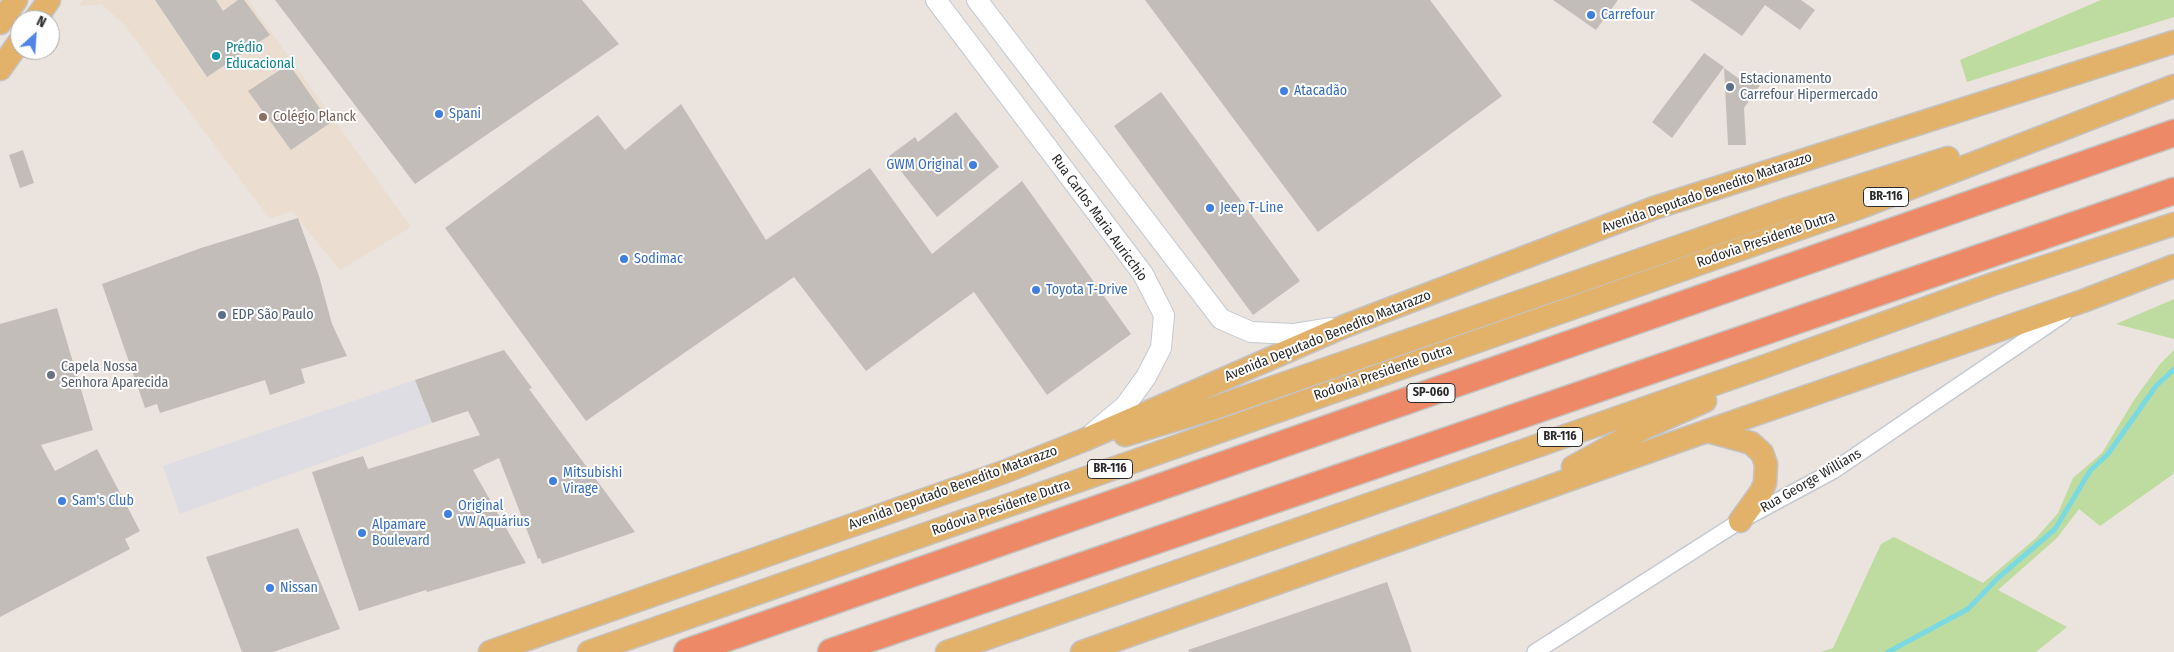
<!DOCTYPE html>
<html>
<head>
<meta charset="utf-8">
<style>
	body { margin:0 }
	#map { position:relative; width:2174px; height:652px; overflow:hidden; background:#ebe3de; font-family:"Fira Sans Condensed",sans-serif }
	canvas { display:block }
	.north { position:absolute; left:10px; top:10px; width:50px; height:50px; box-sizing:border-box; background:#fff; border:1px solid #aaa; border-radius:50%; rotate:26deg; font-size:14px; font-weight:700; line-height:20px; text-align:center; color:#2a2a2a }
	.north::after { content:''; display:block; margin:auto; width:18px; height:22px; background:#4e85e7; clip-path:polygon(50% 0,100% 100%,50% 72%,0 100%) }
</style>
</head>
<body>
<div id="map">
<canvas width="2174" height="652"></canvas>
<div class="north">N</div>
</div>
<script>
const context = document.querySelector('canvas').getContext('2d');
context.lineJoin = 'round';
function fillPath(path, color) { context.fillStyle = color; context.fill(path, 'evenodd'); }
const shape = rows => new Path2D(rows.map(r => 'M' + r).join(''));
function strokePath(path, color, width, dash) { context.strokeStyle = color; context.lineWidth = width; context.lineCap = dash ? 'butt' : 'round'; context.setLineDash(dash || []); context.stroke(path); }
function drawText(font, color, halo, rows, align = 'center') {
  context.font = font + ' "Fira Sans Condensed",sans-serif'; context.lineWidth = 4; context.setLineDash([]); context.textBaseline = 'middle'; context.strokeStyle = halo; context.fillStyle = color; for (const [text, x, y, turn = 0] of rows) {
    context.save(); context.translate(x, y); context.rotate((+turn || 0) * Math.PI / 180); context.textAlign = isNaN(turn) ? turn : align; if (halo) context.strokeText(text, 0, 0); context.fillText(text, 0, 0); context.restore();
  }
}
fillPath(shape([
	[415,380,432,423,180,514,163,466]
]), '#dedde4');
fillPath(shape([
	[83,0,248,0,411,227,340,270,292,211,270,219,124,24,101,4,79,6]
]), '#ebddcf');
fillPath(shape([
	[2101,0,2174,0,2174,17,1967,82,1960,60],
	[2174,299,2174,339,2116,324],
	[2174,350,2174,472,2172,475,2100,526,2079,509,2057,538,1998,590,2067,627,2036,652,1821,652,1833,648,1881,544,1894,537,1983,583,2036,538,2058,513,2073,478,2102,453,2134,400,2160,364]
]), '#bfdca0');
strokePath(shape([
	[1888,652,1968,609,1998,578,2055,529,2090,471,2108,454,2156,386,2174,369]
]), '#7bd9e2', 5);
fillPath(shape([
	[155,0,216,0,223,11,238,0,244,0,270,35,207,77],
	[275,0,582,0,619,44,415,184],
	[1145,0,1430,0,1502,96,1318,232],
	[1553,0,1618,0,1596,30],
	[1690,0,1801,0,1815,10,1800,30,1765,5,1742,36],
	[1704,53,1724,67,1672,138,1652,122],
	[289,64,330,123,291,150,248,91],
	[1724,68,1741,80,1745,74,1760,85,1744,108,1746,145,1728,145],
	[1161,92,1300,281,1253,315,1114,126],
	[681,104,766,240,870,168,932,254,1022,181,1131,334,1047,395,974,292,866,371,794,277,586,421,445,228,598,115,625,150],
	[956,112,999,167,937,217,889,156,915,137,918,142],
	[23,150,34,183,20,188,9,155],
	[298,218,319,276,332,324,347,356,301,369,305,383,270,395,265,380,160,413,157,404,145,408,102,284,201,248],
	[57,308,93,430,41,445,55,471,97,449,140,531,125,539,130,549,0,617,0,324],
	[504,350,532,388,529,389,635,532,542,564,540,558,538,559,499,458,473,470,526,563,427,592,426,590,359,611,312,472,363,456,368,469,480,435,468,411,432,423,415,380],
	[298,528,340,629,273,652,242,652,206,557],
	[1387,582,1412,652,1189,652,1188,650]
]), '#c3bdba');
const street = shape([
	[1535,652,1740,521,1833,471,2064,314]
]);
const secondary = shape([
	[936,0,1143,274,1164,315,1161,348,1146,377,1125,406,1093,433],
	[977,0,1221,319,1251,332,1293,334,1330,328]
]);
const primary = shape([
	[35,20,49,0],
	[0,23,16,0],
	[0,69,20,41],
	[1707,431,1751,443,1762,453,1766,464,1765,483,1761,492,1740,521],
	[1125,435,1214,408,1781,211,1948,158],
	[1573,467,1646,427,1705,401],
	[490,652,1004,472,1084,440,1345,326,1654,208,2174,42],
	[589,652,1861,207,2174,86],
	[947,652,1763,367,1993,284,2174,224],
	[1082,652,1707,431,2083,301,2174,266]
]);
const highway = shape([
	[687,652,2174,133],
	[831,652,2174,191]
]);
strokePath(street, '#c5cad2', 18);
strokePath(secondary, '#c5cad2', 22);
strokePath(primary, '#c3c3c3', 25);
strokePath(highway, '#c3c3c3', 29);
strokePath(street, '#fff', 15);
strokePath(secondary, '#fff', 20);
strokePath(primary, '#e2b26b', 22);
strokePath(highway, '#ed8966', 26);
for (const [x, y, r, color] of [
	[1591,15,5,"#3f7fe0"],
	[216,56,5,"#0f9aa8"],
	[1730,87,5,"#5c6f8a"],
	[1284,91,5,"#3f7fe0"],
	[439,114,5,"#3f7fe0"],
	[263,117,5,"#8d6e63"],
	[973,165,5,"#3f7fe0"],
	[1210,208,5,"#3f7fe0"],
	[624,259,5,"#3f7fe0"],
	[1036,290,5,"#3f7fe0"],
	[222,315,5,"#5c6f8a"],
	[51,375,5,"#6b7280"],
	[553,481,5,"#3f7fe0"],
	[62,501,5,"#3f7fe0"],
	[448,514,5,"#3f7fe0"],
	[362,533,5,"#3f7fe0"],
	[270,588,5,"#3f7fe0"]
]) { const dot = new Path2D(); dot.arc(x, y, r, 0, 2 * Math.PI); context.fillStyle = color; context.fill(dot); strokePath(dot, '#fff', 2); }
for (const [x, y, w] of [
	[1886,197,45],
	[1431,393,48],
	[1560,437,45],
	[1110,469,45]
]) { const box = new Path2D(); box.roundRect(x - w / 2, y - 9.5, w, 19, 4); context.fillStyle = '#fff'; context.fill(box); strokePath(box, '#2a2a2a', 1); }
drawText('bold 12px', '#2a2a2a', null, [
	["BR-116",1886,197],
	["SP-060",1431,393],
	["BR-116",1560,437],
	["BR-116",1110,469]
]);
drawText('14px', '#366cbe', '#fff', [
	["Carrefour",1601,15],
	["Atacadão",1294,91],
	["Spani",449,114],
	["GWM Original",963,165,"right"],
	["Jeep T-Line",1220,208],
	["Sodimac",634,259],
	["Toyota T-Drive",1046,290],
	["Mitsubishi",563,473],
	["Virage",563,489],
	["Sam's Club",72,501],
	["Original",458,506],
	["VW Aquárius",458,522],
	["Alpamare",372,525],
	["Boulevard",372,541],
	["Nissan",280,588]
], 'left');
drawText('14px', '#0d838f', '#fff', [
	["Prédio",226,48],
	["Educacional",226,64]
], 'left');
drawText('14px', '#4e5e75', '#fff', [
	["Estacionamento",1740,79],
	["Carrefour Hipermercado",1740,95],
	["EDP São Paulo",232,315]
], 'left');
drawText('14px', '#785e54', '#fff', [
	["Colégio Planck",273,117]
], 'left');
drawText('14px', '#2a2a2a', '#fff', [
	["Avenida Deputado Benedito Matarazzo",1707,193,-19],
	["Rua Carlos Maria Auricchio",1099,218,54],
	["Rodovia Presidente Dutra",1766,240,-19],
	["Avenida Deputado Benedito Matarazzo",1328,336,-22],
	["Rodovia Presidente Dutra",1383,373,-19],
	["Rua George Willians",1811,481,-30],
	["Avenida Deputado Benedito Matarazzo",953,488,-20],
	["Rodovia Presidente Dutra",1001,508,-19]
]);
drawText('14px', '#5b616d', '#fff', [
	["Capela Nossa",61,367],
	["Senhora Aparecida",61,383]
], 'left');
</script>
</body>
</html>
